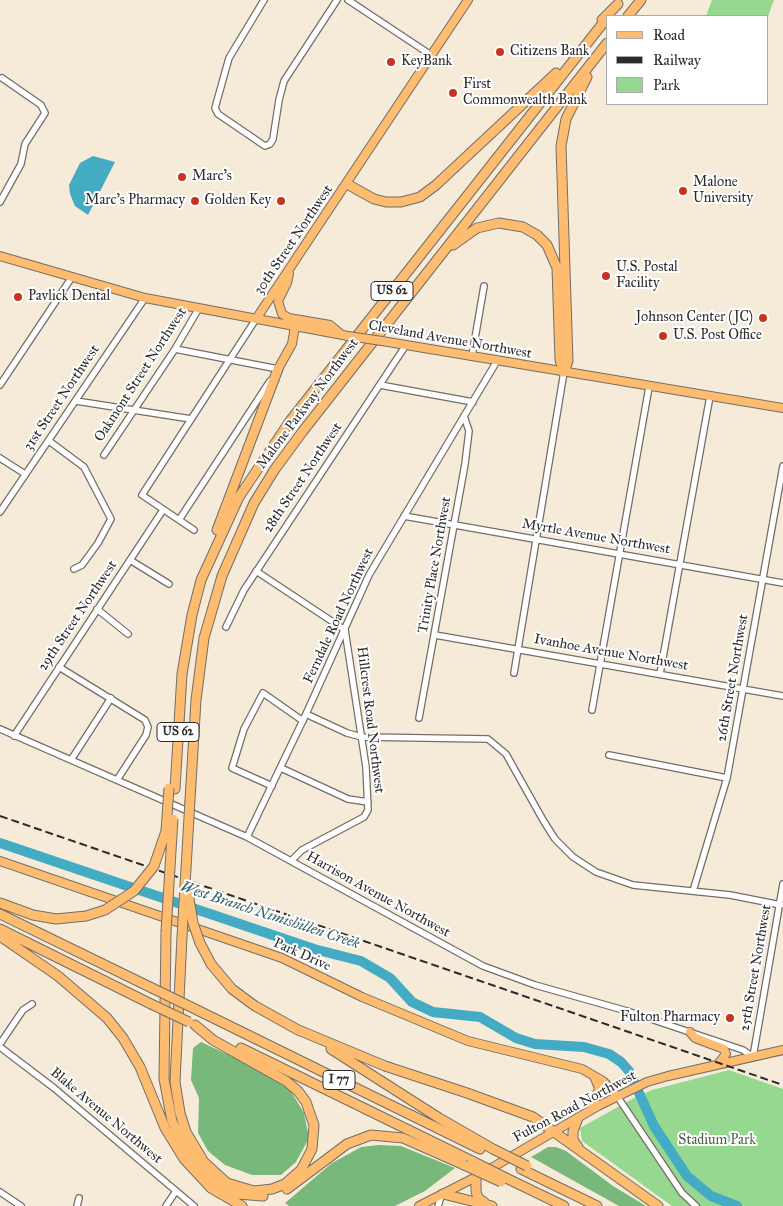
<!DOCTYPE html>
<html>
<head>
<meta charset="utf-8">
<style>
	body { margin:0 }
	#map { position:relative; width:783px; height:1206px; overflow:hidden; background:#f6ebd9; font-family:"IM FELL Great Primer",serif }
	canvas { display:block }
	.legend { position:absolute; left:606px; top:15px; width:162px; height:90px; box-sizing:border-box; background:#fff; border:1px solid #aaa; margin:0; padding:6px 9px; list-style:none; font-size:15px; color:#2b2b2b }
	.legend li { display:flex; align-items:center; gap:10px; height:25px }
	.legend b { width:25px; border:1px solid #aaa }
</style>
</head>
<body>
<div id="map">
<canvas width="783" height="1206"></canvas>
<ul class="legend">
<li><b style="height:6px;background:#fdbc70"></b>Road</li>
<li><b style="height:6px;background:#2b2b2b"></b>Railway</li>
<li><b style="height:14px;background:#96d88f"></b>Park</li>
</ul>
</div>
<script>
const context = document.querySelector('canvas').getContext('2d');
context.lineJoin = 'round';
function fillPath(path, color) { context.fillStyle = color; context.fill(path, 'evenodd'); }
const shape = rows => new Path2D(rows.map(r => 'M' + r).join(''));
function strokePath(path, color, width, dash) { context.strokeStyle = color; context.lineWidth = width; context.lineCap = dash ? 'butt' : 'round'; context.setLineDash(dash || []); context.stroke(path); }
function drawText(font, color, halo, rows, align = 'center') {
  context.font = font + ' "IM FELL Great Primer",serif'; context.lineWidth = 4; context.setLineDash([]); context.textBaseline = 'middle'; context.strokeStyle = halo; context.fillStyle = color; for (const [text, x, y, turn = 0] of rows) {
    context.save(); context.translate(x, y); context.rotate((+turn || 0) * Math.PI / 180); context.textAlign = isNaN(turn) ? turn : align; if (halo) context.strokeText(text, 0, 0); context.fillText(text, 0, 0); context.restore();
  }
}
fillPath(shape([
	[712,0,774,0,767,19,767,16,706,16],
	[729,1070,783,1089,783,1206,672,1206,582,1141,580,1128,634,1098,652,1090]
]), '#96d88f');
fillPath(shape([
	[201,1042,268,1073,289,1088,304,1113,309,1138,296,1162,281,1175,252,1175,225,1165,208,1151,198,1133,199,1098,191,1080,193,1048],
	[379,1145,401,1146,455,1168,425,1191,395,1206,289,1206,285,1203,332,1163,361,1147],
	[548,1147,556,1147,566,1151,613,1186,646,1206,619,1206,531,1157]
]), '#78b87a');
fillPath(shape([
	[93,156,115,162,88,215,75,206,70,194,69,185,80,163]
]), '#43abc3');
strokePath(shape([
	[0,843,314,949,361,961,390,978,412,1002,433,1012,480,1017,516,1038,535,1044,584,1047,609,1054,621,1062,629,1071,654,1126,687,1176,711,1196,737,1206]
]), '#43abc3', 10);
const minor = shape([
	[264,0,229,58,215,108,218,114,265,146,270,144,273,139,279,100,284,81,337,0],
	[348,0,431,55],
	[0,202,21,164,25,144,45,113,41,105,2,78],
	[175,349,278,369,277,371],
	[472,356,484,286],
	[0,385,72,277],
	[380,385,473,402],
	[76,401,191,419],
	[49,441,84,467,111,519,98,543,82,565,74,569],
	[104,455,175,349,199,308],
	[0,458,25,474],
	[0,512,145,298],
	[404,516,783,583],
	[179,520,270,381],
	[194,530,142,495,256,319],
	[130,560,169,584],
	[256,571,345,630,366,767,368,810,364,817,302,850,291,861],
	[97,609,128,634],
	[226,627,244,590,406,345],
	[435,635,783,696],
	[59,667,145,720,148,727,146,735,117,780],
	[514,673,564,372],
	[660,674,710,396],
	[592,710,649,387],
	[306,714,347,733,362,737,488,739,506,754,543,820,555,839,573,857,596,872,633,885,730,895,781,905],
	[419,718,465,464,469,431,464,416],
	[0,729,247,837,483,966,535,985,627,1011,743,1050,753,1057,783,884],
	[14,736,163,510],
	[609,755,727,778],
	[71,760,111,698],
	[281,768,348,799,368,802],
	[272,786,232,768,244,729,263,693,303,721],
	[247,837,306,714,369,575,497,361],
	[693,891,727,778,783,466],
	[0,1044,23,1010,32,1004],
	[0,1047,54,1088,194,1206],
	[617,1096,682,1193,696,1206],
	[0,1192,21,1206],
	[77,1206,79,1198],
	[166,1206,176,1191],
	[438,1206,442,1194]
]);
const major = shape([
	[0,256,145,298,348,336],
	[289,274,287,283,278,301,282,314,289,318,330,325,342,335],
	[256,319,468,0],
	[382,341,783,408],
	[278,369,292,344,295,326],
	[0,861,282,958,362,997,468,1041,582,1069,603,1081,617,1096],
	[690,1032,695,1038,724,1049,726,1054,718,1064],
	[592,1109,599,1088,594,1076],
	[419,1206,476,1177,598,1106,647,1082,668,1076,783,1050]
]);
const highway = shape([
	[628,16,641,0],
	[602,20,618,4],
	[347,184,374,199,386,202,401,202,420,197,436,185,556,73],
	[453,245,477,228,499,223,523,227,537,235,547,245,557,268,560,360,564,372],
	[564,372,568,361,561,146,566,119,587,77],
	[217,530,278,369],
	[175,789,182,674,192,615,201,580,239,497,290,421,607,18],
	[190,800,196,700,204,638,222,576,254,503,275,469,303,431,607,43],
	[0,903,33,915,56,919,86,916,105,910],
	[0,914,152,988],
	[0,929,151,1004],
	[166,932,164,1079,172,1121,187,1151,216,1183,237,1194,263,1196],
	[0,936,58,976,107,1018,123,1038,140,1067,165,1128,184,1159,211,1188,242,1206],
	[182,937,175,1082,180,1113,186,1132,204,1162,227,1183,254,1191,272,1189,285,1184,301,1170,312,1149,314,1125,306,1102,298,1091,286,1081,213,1040,195,1025],
	[200,943,211,964,232,989,255,1006,300,1031],
	[191,1007,480,1149],
	[296,1029,385,1066,467,1093,533,1117,658,1206],
	[241,1048,472,1161],
	[331,1049,439,1118,493,1149],
	[578,1147,573,1140,573,1131,578,1118],
	[521,1169,597,1206],
	[476,1177,476,1191,478,1198,485,1203],
	[506,1178,564,1206],
	[287,1189,347,1144,371,1135,403,1138,464,1165],
	[443,1194,492,1206]
]);
strokePath(minor, '#726e68', 8);
strokePath(major, '#726e68', 10);
strokePath(highway, '#726e68', 11);
strokePath(minor, '#fff', 5.5);
strokePath(major, '#fdbc70', 8);
strokePath(highway, '#fdbc70', 9);
strokePath(shape([
	[0,816,783,1085]
]), '#2b2b2b', 2, [8, 4]);
const majorBridge = shape([
	[348,336,382,341]
]);
const highwayBridge = shape([
	[188,893,193,923,200,943],
	[105,910,134,891,154,866,166,831,169,788],
	[166,932,173,819],
	[182,937,190,800],
	[152,988,191,1007],
	[151,1004,189,1022],
	[493,1149,527,1166],
	[472,1161,506,1178],
	[464,1165,501,1182]
]);
strokePath(majorBridge, '#726e68', 10, []);
strokePath(highwayBridge, '#726e68', 11, []);
strokePath(majorBridge, '#fdbc70', 8);
strokePath(highwayBridge, '#fdbc70', 9);
for (const [x, y, r, color] of [
	[500,52,5,"#c8321e"],
	[391,62,5,"#c8321e"],
	[453,93,5,"#c8321e"],
	[182,177,5,"#c8321e"],
	[683,191,5,"#c8321e"],
	[195,201,5,"#c8321e"],
	[281,201,5,"#c8321e"],
	[606,276,5,"#c8321e"],
	[18,297,5,"#c8321e"],
	[763,318,5,"#c8321e"],
	[663,336,5,"#c8321e"],
	[730,1018,5,"#c8321e"]
]) { const dot = new Path2D(); dot.arc(x, y, r, 0, 2 * Math.PI); context.fillStyle = color; context.fill(dot); strokePath(dot, '#fff', 2); }
for (const [x, y, w] of [
	[392,291,42],
	[178,732,42],
	[339,1080,32]
]) { const box = new Path2D(); box.roundRect(x - w / 2, y - 9.5, w, 19, 4); context.fillStyle = '#fff'; context.fill(box); strokePath(box, '#2b2b2b', 1); }
drawText('bold 12px', '#2b2b2b', null, [
	["US 62",392,291],
	["US 62",178,732],
	["I 77",339,1080]
]);
drawText('14px', '#2b2b2b', '#fff', [
	["Citizens Bank",510,52],
	["KeyBank",401,62],
	["First",463,85],
	["Commonwealth Bank",463,101],
	["Marc's",192,177],
	["Malone",693,183],
	["University",693,199],
	["Marc's Pharmacy",185,201,"right"],
	["Golden Key",271,201,"right"],
	["U.S. Postal",616,268],
	["Facility",616,284],
	["Pavlick Dental",28,297],
	["Johnson Center (JC)",753,318,"right"],
	["U.S. Post Office",673,336],
	["Fulton Pharmacy",720,1018,"right"]
], 'left');
drawText('14px', '#2b2b2b', '#fff', [
	["30th Street Northwest",294,240,-56],
	["Cleveland Avenue Northwest",450,340,10],
	["Oakmont Street Northwest",141,375,-57],
	["31st Street Northwest",62,398,-56],
	["Malone Parkway Northwest",308,404,-53],
	["28th Street Northwest",303,478,-56],
	["Myrtle Avenue Northwest",596,537,10],
	["Trinity Place Northwest",435,565,-80],
	["29th Street Northwest",78,616,-56],
	["Ferndale Road Northwest",339,616,-65],
	["Ivanhoe Avenue Northwest",611,653,10],
	["26th Street Northwest",733,678,-80],
	["Hillcrest Road Northwest",370,720,83],
	["Harrison Avenue Northwest",378,895,29],
	["Park Drive",302,955,24],
	["25th Street Northwest",756,968,-80],
	["Fulton Road Northwest",575,1107,-28],
	["Blake Avenue Northwest",106,1116,40]
]);
drawText('14px', '#4b5f49', '#fff', [
	["Stadium Park",717,1141]
]);
drawText('italic 15px', '#355e68', '#fff', [
	["West Branch Nimishillen Creek",270,916,18]
]);
</script>
</body>
</html>
